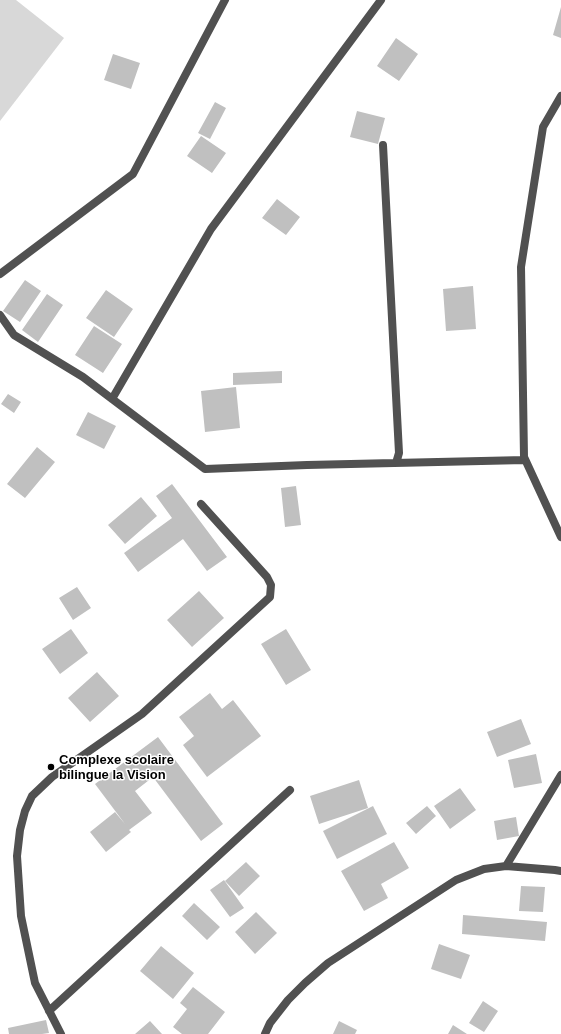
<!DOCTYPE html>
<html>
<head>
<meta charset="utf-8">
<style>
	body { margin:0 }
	canvas { display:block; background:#fff }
</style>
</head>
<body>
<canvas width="561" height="1034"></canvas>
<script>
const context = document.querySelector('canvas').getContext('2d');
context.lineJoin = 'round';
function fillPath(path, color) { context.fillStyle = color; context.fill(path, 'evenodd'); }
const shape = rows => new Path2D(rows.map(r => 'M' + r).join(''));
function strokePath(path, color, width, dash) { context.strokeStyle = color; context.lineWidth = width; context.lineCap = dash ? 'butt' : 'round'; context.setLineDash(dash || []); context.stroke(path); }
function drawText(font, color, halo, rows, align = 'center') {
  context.font = font + ' Helvetica,sans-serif'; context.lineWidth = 3; context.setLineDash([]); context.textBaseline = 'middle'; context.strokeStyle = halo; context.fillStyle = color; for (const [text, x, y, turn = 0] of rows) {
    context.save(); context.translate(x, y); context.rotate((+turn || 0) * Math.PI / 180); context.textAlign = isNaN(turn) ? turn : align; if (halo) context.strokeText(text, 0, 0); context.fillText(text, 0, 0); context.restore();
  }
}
fillPath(shape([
	[0,0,16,0,64,38,0,121]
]), '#d8d8d8');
fillPath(shape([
	[561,7,561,38,553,35],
	[396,38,418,54,399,81,377,66],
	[113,54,140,63,131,89,104,80],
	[215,102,226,108,210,139,198,133],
	[357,111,385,118,378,144,350,137],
	[201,136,226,153,212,173,187,156],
	[277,199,300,217,286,235,262,218],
	[25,280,41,291,20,322,3,311],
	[473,286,476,329,446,331,443,289],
	[106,290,133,309,114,337,86,318],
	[47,294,63,305,38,342,22,330],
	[94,326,122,344,103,373,75,355],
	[282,371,282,383,233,385,233,373],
	[236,387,240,428,205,432,201,391],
	[8,394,21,402,14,413,1,404],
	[88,412,116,426,104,449,76,435],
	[37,447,55,462,25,498,7,484],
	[172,484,227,557,207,571,183,539,138,572,124,553,172,518,156,496],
	[296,486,301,525,285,527,281,488],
	[141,497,157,516,125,544,108,525],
	[77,587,91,608,73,620,59,598],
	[199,591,224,618,192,647,167,620],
	[71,629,88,653,60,674,42,649],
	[286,629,311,670,286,685,261,644],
	[97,672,119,696,90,722,68,698],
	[210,693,222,709,233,700,261,736,207,777,183,745,194,736,179,717],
	[521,719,531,744,497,757,487,732],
	[158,737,223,824,201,841,153,777,135,791,152,813,129,830,131,832,106,852,90,832,115,812,125,824,95,784],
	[536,754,542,783,514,788,508,760],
	[359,780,368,808,319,824,310,796],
	[460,788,476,810,450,829,434,806],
	[373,806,387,834,337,859,323,831],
	[427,806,436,816,416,834,406,823],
	[516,817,519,836,497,840,494,821],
	[394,842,409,868,381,884,388,898,364,911,341,871],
	[246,862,260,876,239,896,225,881],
	[224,880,244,908,230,917,210,890],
	[521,886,545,887,543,912,519,911],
	[194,903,220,927,207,940,182,916],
	[256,912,277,933,255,954,235,932],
	[463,915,547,922,545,941,462,934],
	[439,944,470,955,461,979,431,969],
	[161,946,194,973,173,999,140,971],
	[193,987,225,1012,208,1034,182,1034,173,1027,187,1009,180,1003],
	[483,1001,498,1011,484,1032,469,1023],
	[46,1020,49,1033,42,1034,9,1034,8,1028],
	[150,1021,162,1034,135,1034],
	[339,1021,357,1030,355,1034,333,1034],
	[453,1025,467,1034,448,1034]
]), '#c0c0c0');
strokePath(shape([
	[561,96,543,127,521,267,524,457,561,537],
	[383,145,399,453,396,463],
	[0,274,133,174,225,0],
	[0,315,14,335,83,377,205,469,307,465,525,460],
	[112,399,211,229,381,0],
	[506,866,561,775],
	[49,1011,290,790],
	[61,1034,35,983,21,916,17,856,20,830,25,811,32,796,52,777,142,714,270,597,271,585,267,577,201,504],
	[265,1034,270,1023,288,1000,305,983,328,963,456,880,484,869,506,866,555,870,561,871]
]), '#515151', 8);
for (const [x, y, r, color] of [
	[51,767,4,"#000"]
]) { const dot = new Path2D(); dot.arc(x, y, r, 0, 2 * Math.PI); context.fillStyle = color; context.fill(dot); strokePath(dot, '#fff', 1.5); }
drawText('bold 13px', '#000', '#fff', [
	["Complexe scolaire",59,760],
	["bilingue la Vision",59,775]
], 'left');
</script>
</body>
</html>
